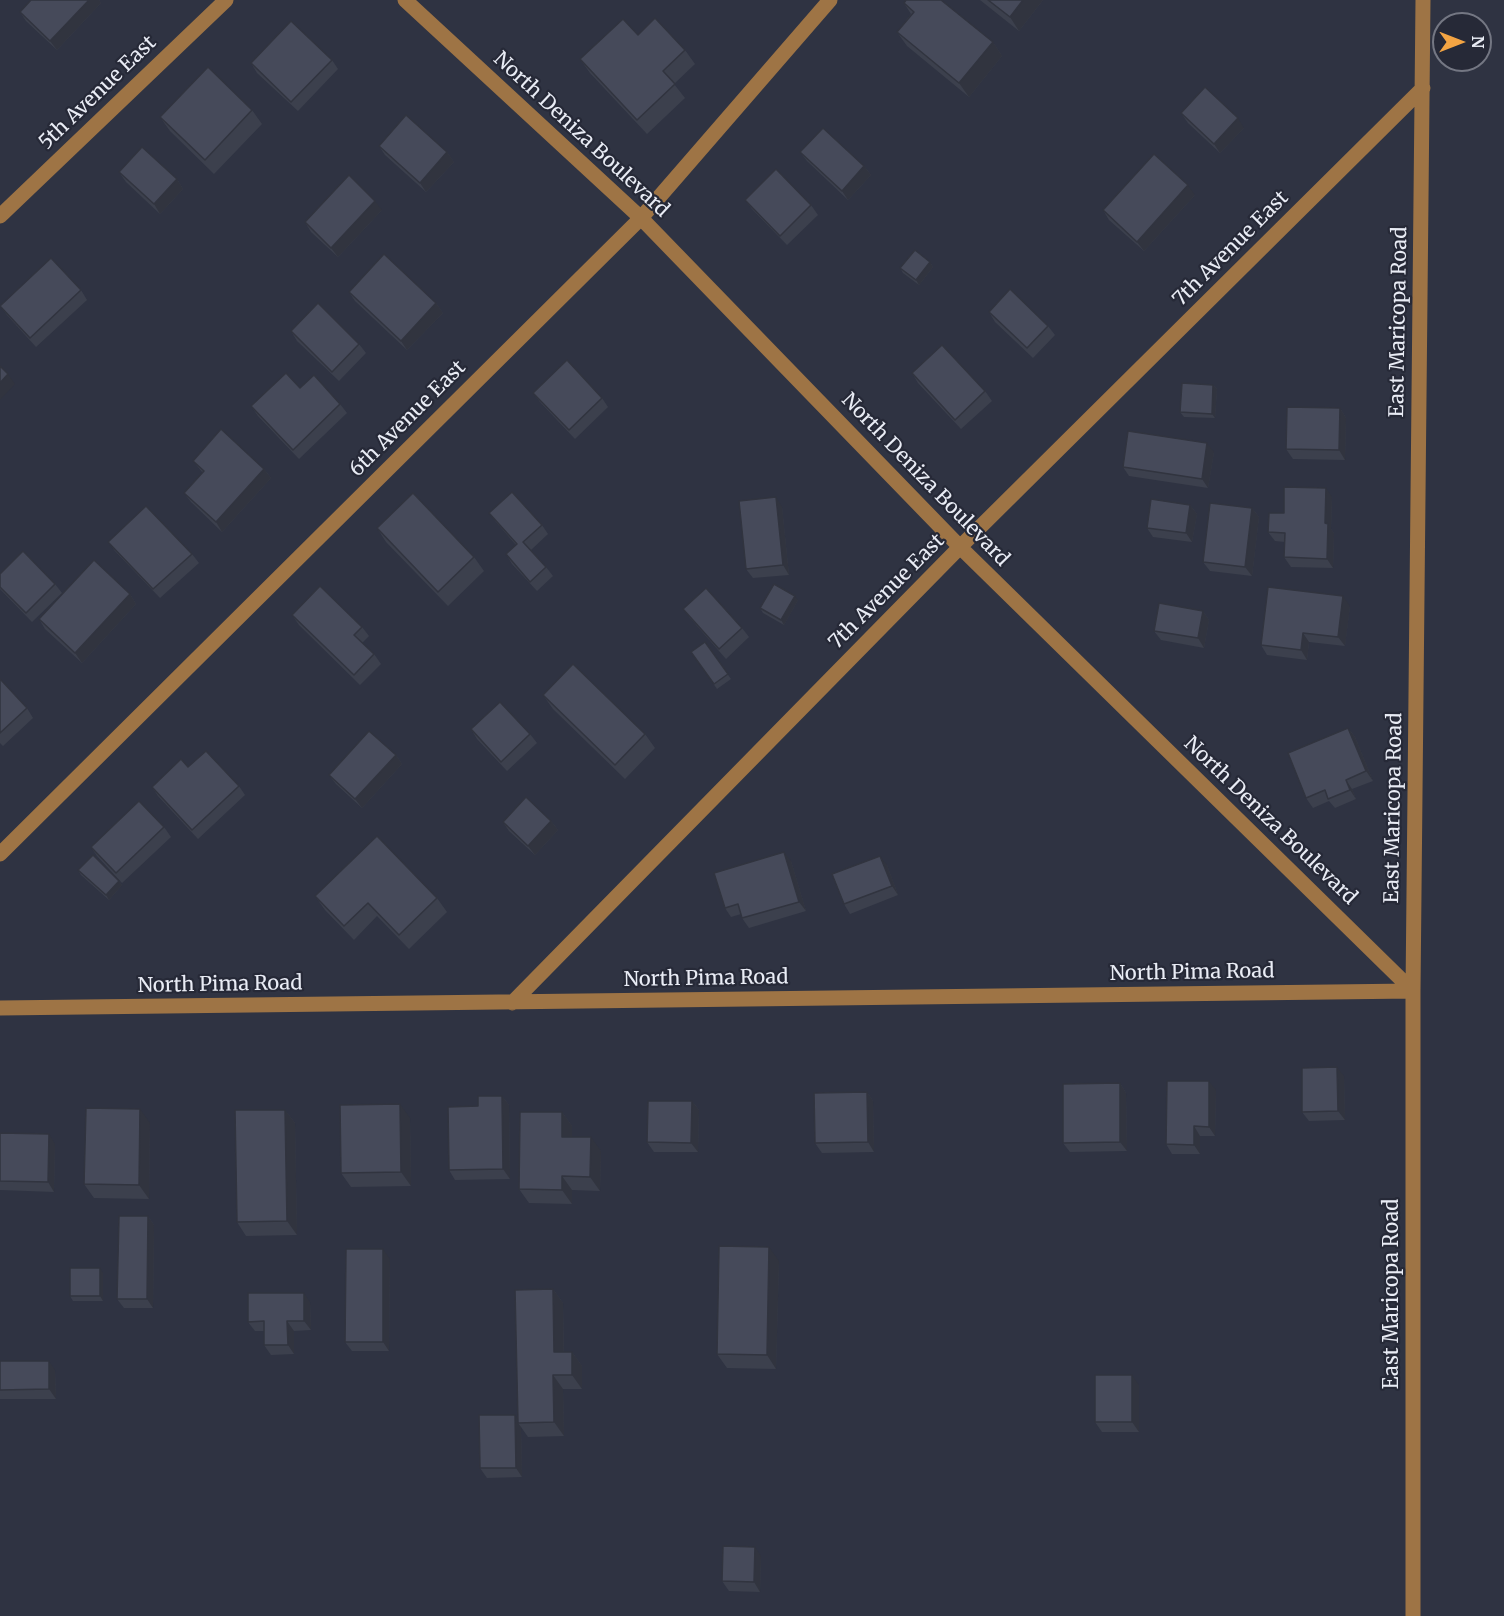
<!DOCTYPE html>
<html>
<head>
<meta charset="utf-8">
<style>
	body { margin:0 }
	#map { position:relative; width:1504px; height:1616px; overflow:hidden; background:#2f3342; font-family:Merriweather,serif }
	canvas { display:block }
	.north { position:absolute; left:1432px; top:12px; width:60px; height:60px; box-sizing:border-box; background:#262937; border:2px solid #747783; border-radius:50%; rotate:90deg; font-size:16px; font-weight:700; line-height:24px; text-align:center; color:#e9ecf5 }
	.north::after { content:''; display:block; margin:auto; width:21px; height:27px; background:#f3a443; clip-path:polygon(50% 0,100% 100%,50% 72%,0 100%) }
</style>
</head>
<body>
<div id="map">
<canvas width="1504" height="1616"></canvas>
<div class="north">N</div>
</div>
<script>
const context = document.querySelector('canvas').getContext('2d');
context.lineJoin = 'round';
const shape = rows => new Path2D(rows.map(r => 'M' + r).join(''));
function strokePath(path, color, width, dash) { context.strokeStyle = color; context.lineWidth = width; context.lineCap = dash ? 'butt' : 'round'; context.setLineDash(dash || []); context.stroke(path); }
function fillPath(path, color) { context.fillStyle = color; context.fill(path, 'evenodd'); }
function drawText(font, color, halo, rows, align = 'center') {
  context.font = font + ' Merriweather,serif'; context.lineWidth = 4.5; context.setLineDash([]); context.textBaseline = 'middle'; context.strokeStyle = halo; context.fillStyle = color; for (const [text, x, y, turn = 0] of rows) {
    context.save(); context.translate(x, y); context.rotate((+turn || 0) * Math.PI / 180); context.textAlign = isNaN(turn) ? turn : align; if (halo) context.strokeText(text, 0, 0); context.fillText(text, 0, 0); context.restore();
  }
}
strokePath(shape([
	[405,0,641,218,960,547,1413,991],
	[0,216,226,0],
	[0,854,641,218,830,0],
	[512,1003,960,547,1423,88],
	[0,1008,1413,991],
	[1413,1616,1413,991,1423,0]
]), '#9e7445', 15);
fillPath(shape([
	[31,0,99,0,101,3,57,50,26,21,20,12],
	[980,0,1043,0,1019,31],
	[904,3,993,42,1002,56,969,97,907,46,897,32,911,14],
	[638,35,685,50,695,64,674,84,685,98,647,134,590,73,580,59],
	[332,60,338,69,298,111,257,73,251,63],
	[252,110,262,124,214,174,170,131,160,117],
	[1181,113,1244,128,1220,153,1188,123],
	[379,146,447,152,454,162,426,192,385,155],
	[800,152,864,166,871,175,848,200,807,161],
	[119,172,177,179,183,189,160,214,126,182],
	[1195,195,1144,251,1109,220,1103,210],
	[745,200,811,205,818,215,787,245,752,209],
	[382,210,338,257,311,232,305,222],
	[930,262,933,267,919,285,903,273,900,268],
	[81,290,87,300,36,347,7,315,0,306],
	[349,292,436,303,443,313,407,350,355,301],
	[989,312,1048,326,1055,335,1033,358,995,322],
	[291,331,359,344,366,353,339,381,297,341],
	[912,373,985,391,992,401,961,429,918,383],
	[1213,385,1217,389,1215,418,1184,417,1180,412],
	[300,388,340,404,347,413,299,459,258,416,251,406],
	[533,393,602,398,608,407,575,439,540,402],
	[1340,408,1346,418,1345,460,1293,459,1286,449],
	[1214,452,1208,488,1129,476,1123,467],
	[193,461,264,469,271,478,222,532,191,502,184,493,203,473],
	[1332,497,1331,529,1334,533,1333,568,1291,567,1284,557,1285,542,1275,541,1268,532,1284,513],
	[1190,505,1197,514,1192,542,1153,537,1147,528],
	[782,507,789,575,753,578,746,569],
	[1252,508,1259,517,1252,576,1210,571,1203,562],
	[489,513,542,525,548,534,531,550,546,567,553,576,537,591,512,564,506,554,516,545,496,522],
	[377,528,474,557,484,571,448,606,386,542],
	[108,542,192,554,199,563,160,598,115,551],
	[0,574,55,584,62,593,32,622,0,589],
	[130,594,136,604,82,663,45,629,39,619],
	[798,600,784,625,763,613,760,608],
	[1350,606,1345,646,1309,642,1307,660,1267,655,1261,645],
	[683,609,742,628,749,637,726,659,690,618],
	[1203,611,1209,620,1204,648,1161,640,1154,631],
	[292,615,362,627,369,636,362,643,374,654,381,664,360,685,299,625],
	[705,642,731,679,717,689,691,652],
	[0,679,27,708,33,718,3,746,0,743],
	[543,695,645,734,655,748,625,779,553,709],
	[1348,728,1355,737,1373,781,1352,789,1356,799,1335,808,1329,801,1313,808,1306,798],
	[471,729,530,734,537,743,507,771,477,739],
	[396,755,402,764,362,808,336,784,329,775],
	[188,767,239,786,245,795,198,839,158,796,152,787],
	[551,821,558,830,535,855,509,831,503,822],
	[164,827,171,837,122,883,97,856,91,847],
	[791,861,806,911,749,928,742,918,741,914,731,917,725,908],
	[887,865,898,895,850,914,844,904],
	[78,870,119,881,122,885,109,900,81,875],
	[315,896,437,898,447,912,409,949,377,916,354,940,325,910],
	[1344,1076,1345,1120,1309,1121,1302,1112],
	[1120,1083,1126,1093,1127,1151,1070,1152,1063,1143],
	[1216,1090,1215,1136,1200,1136,1200,1154,1172,1154,1166,1144],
	[867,1092,873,1101,874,1152,822,1153,815,1143],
	[502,1096,509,1105,510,1179,455,1180,449,1170,478,1106],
	[692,1101,699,1110,698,1152,654,1152,647,1142],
	[285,1110,295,1123,297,1235,246,1236,237,1222],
	[562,1112,572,1126,572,1137,601,1151,600,1191,572,1190,572,1204,529,1203,519,1189],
	[410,1118,411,1186,351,1187,341,1173],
	[150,1123,149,1199,94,1198,84,1184],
	[0,1133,55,1144,54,1192,0,1190],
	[148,1216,154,1225,153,1308,124,1308,117,1299],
	[390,1259,389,1351,352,1351,345,1342],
	[779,1261,776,1369,727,1368,717,1354],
	[103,1273,103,1301,73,1301,70,1296],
	[553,1289,563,1303,564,1352,572,1352,582,1366,582,1389,563,1389,564,1436,528,1437,521,1427,522,1477,487,1478,480,1468,518,1420],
	[310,1302,311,1330,294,1331,294,1354,271,1355,264,1345,264,1331,255,1331,248,1322],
	[0,1361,55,1370,56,1399,0,1399],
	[1139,1385,1139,1432,1102,1432,1095,1422],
	[761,1556,760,1592,729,1591,722,1581]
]), '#3c404d');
fillPath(shape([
	[89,0,99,0,101,3,57,50,50,41],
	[1023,0,1043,0,1019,31,1010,17],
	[993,42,1002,56,969,97,959,83],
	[1238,118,1244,128,1220,153,1214,144],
	[447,152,454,162,426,192,420,183],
	[864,166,871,175,848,200,842,191],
	[177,179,183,189,160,214,154,204],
	[1188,185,1195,195,1144,251,1137,242],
	[375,201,382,210,338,257,331,248],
	[930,262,933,267,919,285,916,280],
	[436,303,443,313,407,350,401,341],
	[8,374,15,384,0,400,0,383],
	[1213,385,1217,389,1215,418,1212,414],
	[1340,408,1346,418,1345,460,1339,450],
	[1207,443,1214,452,1208,488,1202,479],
	[264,469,271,478,222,532,216,522],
	[1326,488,1332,497,1331,529,1334,533,1333,568,1327,559,1325,523],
	[776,497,782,507,789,575,783,565],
	[1190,505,1197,514,1192,542,1186,533],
	[1252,508,1259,517,1252,576,1245,567],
	[130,594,136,604,82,663,75,653],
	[795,596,798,600,784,625,781,620],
	[1343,596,1350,606,1345,646,1338,637],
	[1203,611,1209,620,1204,648,1198,638],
	[1303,633,1309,642,1307,660,1301,650],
	[1348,728,1355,737,1373,781,1366,771],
	[396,755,402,764,362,808,355,799],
	[1346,780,1352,789,1356,799,1350,790],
	[551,821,558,830,535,855,528,846],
	[784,852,791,861,806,911,799,902],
	[880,856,887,865,898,895,892,886],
	[119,881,122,885,109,900,106,895],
	[1337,1067,1344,1076,1345,1120,1338,1111],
	[1209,1081,1216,1090,1215,1136,1209,1127],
	[1120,1083,1126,1093,1127,1151,1120,1142],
	[867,1092,873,1101,874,1152,868,1142],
	[502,1096,509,1105,510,1179,503,1169],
	[692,1101,699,1110,698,1152,691,1143],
	[400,1104,410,1118,411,1186,401,1172],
	[140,1109,150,1123,149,1199,139,1185],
	[285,1110,295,1123,297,1235,287,1221],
	[562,1112,572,1126,572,1151,562,1137],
	[1194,1126,1200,1136,1200,1154,1194,1145],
	[49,1134,55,1144,54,1192,48,1182],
	[591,1137,601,1151,600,1191,590,1177],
	[562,1176,572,1190,572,1204,562,1190],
	[148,1216,154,1225,153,1308,147,1299],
	[769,1247,779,1261,776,1369,767,1355],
	[383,1249,390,1259,389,1351,383,1342],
	[100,1268,103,1273,103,1301,100,1296],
	[553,1289,563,1303,564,1366,554,1352],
	[304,1293,310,1302,311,1330,304,1321],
	[287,1321,294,1331,294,1354,288,1345],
	[572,1352,582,1366,582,1389,572,1375],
	[49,1361,55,1370,56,1399,49,1389],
	[553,1375,563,1389,564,1436,554,1422],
	[1132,1375,1139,1385,1139,1432,1132,1422],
	[515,1415,520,1423,518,1423,521,1427,522,1477,516,1468],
	[755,1547,761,1556,760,1592,754,1582]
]), '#31343f');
const building = shape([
	[31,0,89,0,50,41,20,12,31,0],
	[906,0,941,0,993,42,959,83,897,32,914,12,904,3,906,0],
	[988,0,1023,0,1010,17,988,0],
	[655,18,685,50,663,71,675,84,637,120,580,59,623,19,638,35,655,18],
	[291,21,332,60,291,102,251,63,291,21],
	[208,67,252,110,205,160,160,117,208,67],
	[1205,87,1238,118,1214,144,1181,113,1205,87],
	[406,115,447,152,420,183,379,146,406,115],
	[823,128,864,166,842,191,800,152,823,128],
	[142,147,177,179,154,204,119,172,142,147],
	[1154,154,1188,185,1137,242,1103,210,1154,154],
	[776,169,811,205,780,236,745,200,776,169],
	[349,175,375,201,331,248,305,222,349,175],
	[915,250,930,262,916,280,900,268,915,250],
	[384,254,436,303,401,341,349,292,384,254],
	[51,258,81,290,30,338,0,306,51,258],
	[1010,289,1048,326,1027,348,989,312,1010,289],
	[318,303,359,344,332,372,291,331,318,303],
	[942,345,985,391,955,420,912,373,942,345],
	[567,360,602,398,569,430,533,393,567,360],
	[0,366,8,374,0,383,0,366],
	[286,373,300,388,314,375,340,404,293,450,251,406,286,373],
	[1182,383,1213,385,1212,414,1180,412,1182,383],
	[1287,407,1340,408,1339,450,1286,449,1287,407],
	[221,429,264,469,216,522,184,493,204,471,193,461,221,429],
	[1128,431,1207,443,1202,479,1123,467,1128,431],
	[1284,487,1326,488,1325,523,1328,524,1327,559,1284,557,1285,533,1268,532,1269,513,1284,513,1284,487],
	[512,492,542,525,523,542,546,567,530,582,506,554,517,544,489,513,512,492],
	[413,493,474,557,438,592,377,528,413,493],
	[776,497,783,565,746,569,739,501,776,497],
	[1151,499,1190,505,1186,533,1147,528,1151,499],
	[1210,503,1252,508,1245,567,1203,562,1210,503],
	[146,506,192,554,153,589,108,542,146,506],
	[23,551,55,584,26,613,0,587,0,574,23,551],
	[94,560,130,594,75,653,39,619,94,560],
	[774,584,795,596,781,620,760,608,774,584],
	[320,586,362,627,354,635,374,654,354,675,292,615,320,586],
	[1268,587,1343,596,1338,637,1303,633,1301,650,1261,645,1268,587],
	[706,588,742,628,719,649,683,609,706,588],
	[1159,603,1203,611,1198,638,1154,631,1159,603],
	[705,642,728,674,714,684,691,652,705,642],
	[573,664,645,734,615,765,543,695,573,664],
	[0,679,27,708,0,733,0,679],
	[500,702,530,734,501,762,471,729,500,702],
	[1348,728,1366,771,1346,780,1350,790,1328,799,1325,790,1306,798,1288,753,1348,728],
	[369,731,396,755,355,799,329,775,369,731],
	[206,751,239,786,192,830,152,787,181,759,188,767,206,751],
	[526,797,551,821,528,846,503,822,526,797],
	[139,801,164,827,116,873,91,847,139,801],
	[377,836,437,898,399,935,368,903,344,926,315,896,377,836],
	[784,852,799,902,742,918,738,904,725,908,714,873,784,852],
	[93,855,119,881,106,895,78,870,93,855],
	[880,856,892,886,844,904,832,874,880,856],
	[1337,1067,1338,1111,1302,1112,1302,1068,1337,1067],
	[1167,1081,1209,1081,1209,1127,1194,1126,1194,1145,1166,1144,1167,1081],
	[1120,1083,1120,1142,1063,1143,1063,1084,1120,1083],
	[867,1092,868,1142,815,1143,814,1093,867,1092],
	[478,1096,502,1096,503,1169,449,1170,448,1107,478,1106,478,1096],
	[648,1101,692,1101,691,1143,647,1142,648,1101],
	[400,1104,401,1172,341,1173,340,1105,400,1104],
	[86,1108,140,1109,139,1185,84,1184,86,1108],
	[235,1110,285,1110,287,1221,237,1222,235,1110],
	[520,1112,562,1112,562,1137,591,1137,590,1177,562,1176,562,1190,519,1189,520,1112],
	[0,1133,49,1134,48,1182,0,1181,0,1133],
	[119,1216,148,1216,147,1299,117,1299,119,1216],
	[719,1246,769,1247,767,1355,717,1354,719,1246],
	[346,1249,383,1249,383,1342,345,1342,346,1249],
	[70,1268,100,1268,100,1296,70,1296,70,1268],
	[553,1289,554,1352,572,1352,572,1375,553,1375,554,1422,518,1423,515,1290,553,1289],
	[248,1293,304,1293,304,1321,287,1321,288,1345,264,1345,264,1321,248,1322,248,1293],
	[0,1361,49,1361,49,1389,0,1390,0,1361],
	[1095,1375,1132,1375,1132,1422,1095,1422,1095,1375],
	[479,1415,515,1415,516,1468,480,1468,479,1415],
	[723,1546,755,1547,754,1582,722,1581,723,1546]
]);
fillPath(building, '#464a5a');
strokePath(building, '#31343f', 1.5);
drawText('20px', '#e9ecf5', '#262937', [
	["5th Avenue East",98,93,-44],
	["North Deniza Boulevard",581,135,43],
	["7th Avenue East",1231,249,-45],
	["East Maricopa Road",1399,322,-89],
	["6th Avenue East",408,419,-45],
	["North Deniza Boulevard",925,480,46],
	["7th Avenue East",887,592,-45],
	["East Maricopa Road",1394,808,-89],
	["North Deniza Boulevard",1270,821,44],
	["North Pima Road",1192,973,-1],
	["North Pima Road",706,979,-1],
	["North Pima Road",220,985,-1],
	["East Maricopa Road",1392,1294,-90]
]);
</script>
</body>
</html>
